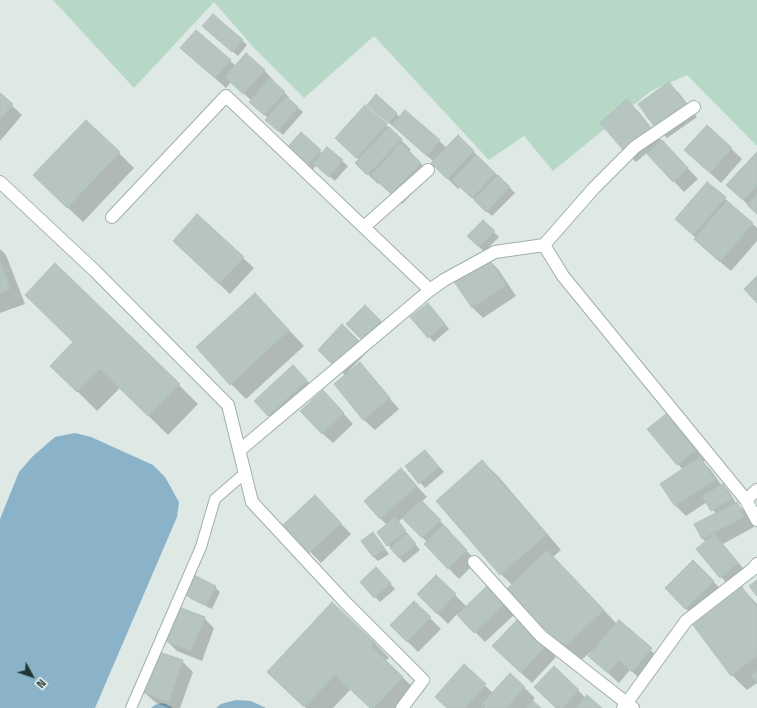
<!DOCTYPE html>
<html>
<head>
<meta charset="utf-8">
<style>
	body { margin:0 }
	#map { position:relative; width:757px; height:708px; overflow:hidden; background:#dee8e5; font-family:"Space Grotesk",sans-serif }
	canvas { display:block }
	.north { position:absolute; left:12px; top:656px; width:40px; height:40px; -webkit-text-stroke:3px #eef5f3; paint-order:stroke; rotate:130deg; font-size:11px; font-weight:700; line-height:16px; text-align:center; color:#213634 }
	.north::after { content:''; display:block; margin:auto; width:14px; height:18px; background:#213634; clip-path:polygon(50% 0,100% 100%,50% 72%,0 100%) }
</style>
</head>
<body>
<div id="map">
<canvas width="757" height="708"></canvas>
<div class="north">N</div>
</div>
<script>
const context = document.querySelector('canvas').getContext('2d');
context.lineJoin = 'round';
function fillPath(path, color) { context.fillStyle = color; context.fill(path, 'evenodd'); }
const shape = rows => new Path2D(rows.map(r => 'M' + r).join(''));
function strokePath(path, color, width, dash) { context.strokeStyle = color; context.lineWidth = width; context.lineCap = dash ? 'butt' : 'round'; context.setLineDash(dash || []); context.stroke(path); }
fillPath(shape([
	[53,0,757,0,757,146,687,75,651,91,553,171,524,136,489,160,374,36,304,98,255,49,214,2,134,88]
]), '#b8d8c7');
fillPath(shape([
	[75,433,91,437,153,465,165,477,179,502,177,517,95,708,0,708,0,519,19,472,33,456,55,437],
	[236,700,251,701,266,708,216,708,221,704],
	[161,703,166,704,173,708,151,708,155,705]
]), '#8ab3c9');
fillPath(shape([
	[208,31,242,40,247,45,238,56],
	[181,48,230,61,236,66,264,70,274,81,273,82,289,97,288,99,303,112,283,135,271,125,268,118,256,107,252,101,231,82,226,88],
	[669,83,679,93,697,117,667,138,657,128],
	[0,94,22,115,0,141],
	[376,96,400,117,405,111,447,148,458,136,515,193,492,216,460,187,458,189,432,163,434,162,395,127,394,127,373,110],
	[627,101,638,111,662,141,698,179,684,192,647,153,636,162,626,152],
	[386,125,411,150,409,152,431,174,402,204,380,183,378,184,356,163,359,160,347,148],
	[707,126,742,159,721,183,685,150],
	[301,134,323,154,327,148,348,166,335,181,317,165,310,172,292,155],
	[119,153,134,168,83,222,49,190],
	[757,153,757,214,738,195],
	[708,183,757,228,757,241,731,271,706,250,695,239,696,238,676,219],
	[197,216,254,268,230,294,184,251],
	[483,221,499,237,484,252,469,236],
	[0,249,6,255,25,304,0,313],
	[487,258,498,269,516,296,483,318,473,308,455,281],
	[255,294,304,346,246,399,231,384],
	[365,306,386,327,368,344,348,324],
	[433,309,449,329,434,342,429,337],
	[358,340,368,351,348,372,349,373,360,364,399,409,375,430,364,420,335,384,346,376,319,350],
	[75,343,179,385,198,404,168,435,120,388,97,411,52,366],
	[293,366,317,391,279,426,255,401],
	[333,402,353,424,333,443,322,433],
	[665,415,676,425,705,461,703,462,710,469,722,486,723,485,728,490,736,503,747,513,754,527,723,544,748,574,731,588,721,577,697,549,706,542,702,538,716,514,707,502,686,516,676,506,662,484,683,470,678,464],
	[430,456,444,472,425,488,406,467],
	[482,461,498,476,561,550,553,557,617,624,619,621,661,660,643,681,630,670,619,683,589,656,594,651,593,650,579,662,564,647,512,585,501,574],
	[401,469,427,497,421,502,450,531,448,533,477,561,459,579,425,544,427,542,403,518,398,522,420,550,404,563,388,545,387,525,380,518],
	[325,507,351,534,321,563,284,525],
	[373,533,389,554,378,561,373,556],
	[693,562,724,592,696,619,666,588],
	[381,573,395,589,380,602,362,582],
	[436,576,467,607,498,597,514,615,485,642,457,614,448,624,418,594],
	[215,587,220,592,212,609,191,599,186,594],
	[742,588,757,604,757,683,747,690,732,675,694,625],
	[414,602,441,629,418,652,391,625],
	[204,618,214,628,202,661,177,651,167,641],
	[518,621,556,657,532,683,504,657],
	[374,642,389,658,385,661,418,692,403,708,371,708,351,689,333,708,306,708,283,687],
	[182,661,193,672,180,708,169,708,156,703,145,693],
	[464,666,493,693,510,674,535,698,532,702,539,708,488,708,486,706,485,708,448,708],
	[554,668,586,698,600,708,557,708]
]), '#0003');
const building = shape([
	[213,14,243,40,232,52,202,26,213,14],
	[196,30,231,60,215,78,180,48,196,30],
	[246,53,265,70,243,94,225,77,246,53],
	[270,78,285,92,264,115,249,102,270,78],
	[669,82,687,106,656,129,638,104,669,82],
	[0,93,13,104,0,119,0,93],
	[376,94,397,113,388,123,367,105,376,94],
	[286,96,298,107,278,131,265,120,286,96],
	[627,99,652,130,625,152,600,123,627,99],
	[365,105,387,124,356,158,335,138,365,105],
	[405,110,440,140,427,156,392,125,405,110],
	[86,120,120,152,67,208,33,175,86,120],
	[707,125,732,148,710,173,684,150,707,125],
	[389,127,402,139,367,175,355,163,389,127],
	[301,132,321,150,305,168,285,150,301,132],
	[458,135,474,151,447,179,431,163,458,135],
	[662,140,688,168,673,182,647,154,662,140],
	[401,143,421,163,391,194,371,175,401,143],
	[327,147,343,160,329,177,313,163,327,147],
	[757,152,757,186,743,200,726,185,757,152],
	[476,155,495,173,472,198,452,180,476,155],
	[498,175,510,187,486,212,474,200,498,175],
	[707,182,726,197,693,235,675,219,707,182],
	[757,194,757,214,747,205,757,194],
	[727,201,753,223,720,262,694,239,727,201],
	[197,214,244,257,219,284,173,241,197,214],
	[483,220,495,231,479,247,467,236,483,220],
	[487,257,506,285,472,308,453,280,487,257],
	[0,261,10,289,0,293,0,261],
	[55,263,180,384,148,416,100,369,77,392,50,366,73,342,25,295,55,263],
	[757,276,757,303,744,289,757,276],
	[255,293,289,330,230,385,196,347,255,293],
	[428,303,445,324,428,338,410,317,428,303],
	[365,305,381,321,362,340,346,324,365,305],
	[342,324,358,340,334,366,318,350,342,324],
	[360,362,390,398,363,420,334,384,360,362],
	[293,365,307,380,268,416,254,401,293,365],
	[323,390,344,413,322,434,300,411,323,390],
	[666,414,695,450,677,465,647,429,666,414],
	[425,450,439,467,419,484,405,466,425,450],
	[700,457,715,480,675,506,660,484,700,457],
	[482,460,547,534,500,575,436,501,482,460],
	[401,468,417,486,380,519,364,501,401,468],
	[723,484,732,499,711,511,702,496,723,484],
	[315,495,341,523,309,553,283,525,315,495],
	[421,500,441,520,422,538,402,518,421,500],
	[737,502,744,517,702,539,694,524,737,502],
	[395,517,406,531,387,546,377,532,395,517],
	[443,525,467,550,448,569,424,544,443,525],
	[373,532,385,549,373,557,361,541,373,532],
	[407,533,416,544,399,558,390,548,407,533],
	[714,534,738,563,720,578,696,549,714,534],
	[547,550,604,610,563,648,507,589,547,550],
	[693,560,714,581,685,609,665,588,693,560],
	[376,567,391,583,374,598,360,582,376,567],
	[194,575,216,586,206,605,184,594,194,575],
	[436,575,456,594,437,614,417,594,436,575],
	[757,580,757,596,749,586,757,580],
	[487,586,504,604,474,633,457,615,487,586],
	[742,587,757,607,757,656,731,676,693,625,742,587],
	[414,601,431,617,407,642,390,625,414,601],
	[332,602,374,642,371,646,403,677,374,708,370,708,335,675,304,707,267,672,332,602],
	[179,607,205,617,191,651,165,641,179,607],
	[518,619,546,646,521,673,492,646,518,619],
	[619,620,652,648,632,672,619,660,608,673,588,656,619,620],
	[159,652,183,660,169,702,144,693,159,652],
	[464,664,486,684,465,708,447,708,435,697,464,664],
	[554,666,579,690,562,708,556,708,534,687,554,666],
	[757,671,757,684,751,676,757,671],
	[510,673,525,687,506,708,487,708,482,704,510,673],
	[587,695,602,708,576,708,587,695],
	[533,701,541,708,527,708,533,701]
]);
fillPath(building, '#b7c5c2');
strokePath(building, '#b1c1bd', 1);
const service = shape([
	[131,708,201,547,215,499,245,473]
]);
const minor = shape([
	[0,182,95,271,228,405,252,502,345,602,423,680,402,708],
	[112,217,226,96,430,290],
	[364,227,428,170],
	[544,245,593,189,635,147,694,107],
	[240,450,430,290,444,280,495,252,544,245,563,276,746,500],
	[757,490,746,500,757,520],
	[474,562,541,636,633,708],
	[623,708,686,621,753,569,757,564]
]);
strokePath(service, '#a2afac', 12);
strokePath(minor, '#a2afac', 14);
strokePath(service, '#fff', 10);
strokePath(minor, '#fff', 12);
</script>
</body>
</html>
